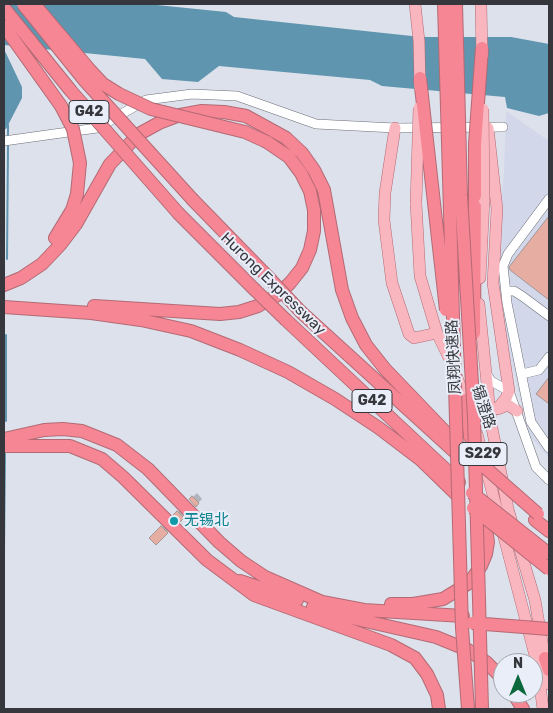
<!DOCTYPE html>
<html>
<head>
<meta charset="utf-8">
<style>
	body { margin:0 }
	#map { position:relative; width:553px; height:713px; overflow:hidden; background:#dde1eb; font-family:Rubik,sans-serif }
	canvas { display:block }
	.frame { position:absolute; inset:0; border:5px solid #36373c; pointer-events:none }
	.north { position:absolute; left:493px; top:653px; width:50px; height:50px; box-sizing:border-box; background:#eaeef9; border:1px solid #a2a5ad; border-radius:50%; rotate:0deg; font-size:14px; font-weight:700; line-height:20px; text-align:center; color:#36373c }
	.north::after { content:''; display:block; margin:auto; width:18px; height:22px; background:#0b683c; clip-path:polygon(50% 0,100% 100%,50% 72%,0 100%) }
</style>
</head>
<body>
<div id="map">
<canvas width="553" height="713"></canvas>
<div class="frame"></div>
<div class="north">N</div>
</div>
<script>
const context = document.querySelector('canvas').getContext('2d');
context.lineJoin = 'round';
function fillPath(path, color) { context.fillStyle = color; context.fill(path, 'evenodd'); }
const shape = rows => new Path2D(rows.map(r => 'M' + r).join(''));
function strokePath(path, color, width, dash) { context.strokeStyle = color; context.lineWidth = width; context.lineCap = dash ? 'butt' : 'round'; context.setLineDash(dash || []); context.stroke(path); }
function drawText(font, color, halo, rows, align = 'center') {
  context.font = font + ' Rubik,"Noto Sans SC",sans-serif'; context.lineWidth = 4; context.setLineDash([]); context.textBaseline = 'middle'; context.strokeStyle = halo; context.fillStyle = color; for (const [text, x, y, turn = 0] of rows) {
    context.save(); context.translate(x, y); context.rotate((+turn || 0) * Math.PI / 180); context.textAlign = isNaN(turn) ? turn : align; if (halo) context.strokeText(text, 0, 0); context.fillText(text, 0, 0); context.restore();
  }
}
fillPath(shape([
	[506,111,549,141,549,458,529,435,499,311,496,250,504,173]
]), '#d2d8ea');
fillPath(shape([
	[4,4,147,4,226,12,234,17,421,37,511,37,549,44,549,113,539,116,507,108,505,97,382,86,370,80,219,66,198,82,162,79,145,59,4,45],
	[4,49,22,87,22,98,6,129,4,129]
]), '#5f95af');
fillPath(shape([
	[549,218,549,299,511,268],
	[197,493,202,499,196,505,191,499],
	[182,508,187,513,180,520,175,515],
	[166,523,171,528,156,543,151,538]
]), '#0003');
strokePath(shape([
	[8,135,8,125],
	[7,259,8,146],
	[6,421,6,335],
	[4,551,5,453]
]), '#5f95af', 2);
const building = shape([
	[549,216,549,300,510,270,509,267,549,216],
	[549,377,549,404,536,394,549,377],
	[192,496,199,503,196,507,189,499,192,496],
	[177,511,184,518,180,522,173,515,177,511],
	[161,526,168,533,156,545,149,538,161,526]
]);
fillPath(building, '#e6ada3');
strokePath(building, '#a49795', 1);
const minor = shape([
	[4,141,97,128,146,100,192,94,237,96,316,124,395,128,503,127],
	[549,199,508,254,503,266,507,303,531,422,549,448],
	[506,291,514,291,522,296,549,316],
	[486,373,491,381,509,391,536,467,549,480],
	[522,374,539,370,549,357]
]);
const major = shape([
	[395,128,385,193,384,220,392,283,409,334,414,338,437,333],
	[488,128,497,209,493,283,509,391,506,398,498,408],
	[416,203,420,276,437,333,452,364,468,407],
	[480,278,484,200],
	[479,304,491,423,508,509,535,600,549,684],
	[498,409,508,405,517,411],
	[477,434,537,663,543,709]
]);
const highway = shape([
	[193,200,270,279],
	[179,214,254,289],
	[55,238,72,210,77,194],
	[4,285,21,278,42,264,60,245,76,224,110,164,139,134,159,123,180,115,202,111,224,112,246,116,286,138,302,153,314,170,324,190,342,290,352,318,366,345,385,369,454,441],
	[94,306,220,314,239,312,258,306,276,296,290,283,302,268,310,250,314,231,314,210,310,191,301,173,289,157,267,142],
	[4,307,91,313,141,320,191,331,240,350,288,372,335,399,379,428,421,460,456,494],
	[301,312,455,452],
	[286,320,459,482],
	[474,333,475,196],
	[466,400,470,437],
	[4,439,44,430,63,429,82,431,117,445,148,469,219,542,241,561,265,577,322,602,364,610,463,616],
	[4,446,70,446,102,459,123,477,207,560,254,595,391,645,415,658,427,674,437,695,439,709],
	[535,520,549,531],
	[240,581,297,600],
	[391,604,413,604,443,599,469,583,481,566,486,554,488,542,483,511],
	[313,607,321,611,436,637,468,650,486,662,503,679],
	[545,658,549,670],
	[513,693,523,709]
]);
strokePath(minor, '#6b6e77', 10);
strokePath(major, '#b36a75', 12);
strokePath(highway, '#b36a75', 14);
strokePath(minor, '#fff', 9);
strokePath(major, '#fab6bf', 11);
strokePath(highway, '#f68694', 12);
const majorBridge = shape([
	[415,4,419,41,420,87],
	[481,4,482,56],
	[483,109,484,200],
	[416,203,419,108]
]);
const highwayBridge = shape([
	[23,4,85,81,193,200],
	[34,4,89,69,103,84,119,94,151,109,245,132,267,142],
	[444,4,462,628,468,709],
	[456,4,461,195,474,418,482,709],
	[4,8,71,91,179,214],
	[4,26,61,106,73,129,80,163,77,194],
	[420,78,446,310],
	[475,196,475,144,482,48],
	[270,279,301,312],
	[254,289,286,320],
	[472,456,538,514],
	[472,493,548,553],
	[473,508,549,569],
	[472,623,549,629]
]);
strokePath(majorBridge, '#b36a75', 12, []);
strokePath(highwayBridge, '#b36a75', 14, []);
strokePath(majorBridge, '#fab6bf', 11);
strokePath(highwayBridge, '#f68694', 12);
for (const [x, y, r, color] of [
	[174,521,5,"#0f9aa8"]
]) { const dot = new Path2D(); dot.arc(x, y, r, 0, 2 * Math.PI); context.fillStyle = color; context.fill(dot); strokePath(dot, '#eaeef9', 2); }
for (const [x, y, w] of [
	[89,112,40],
	[372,401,40],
	[483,454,48]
]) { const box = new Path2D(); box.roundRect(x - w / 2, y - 11.5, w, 23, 4); context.fillStyle = '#eaeef9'; context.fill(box); strokePath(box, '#36373c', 1); }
drawText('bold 14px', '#36373c', null, [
	["G42",89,112],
	["G42",372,401],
	["S229",483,454]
]);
drawText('15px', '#36373c', '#eaeef9', [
	["Hurong Expressway",273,284,44],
	["凤翔快速路",454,357,-93],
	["锡澄路",483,407,72]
]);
drawText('15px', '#0d838f', '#eaeef9', [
	["无锡北",184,521]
], 'left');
</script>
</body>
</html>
